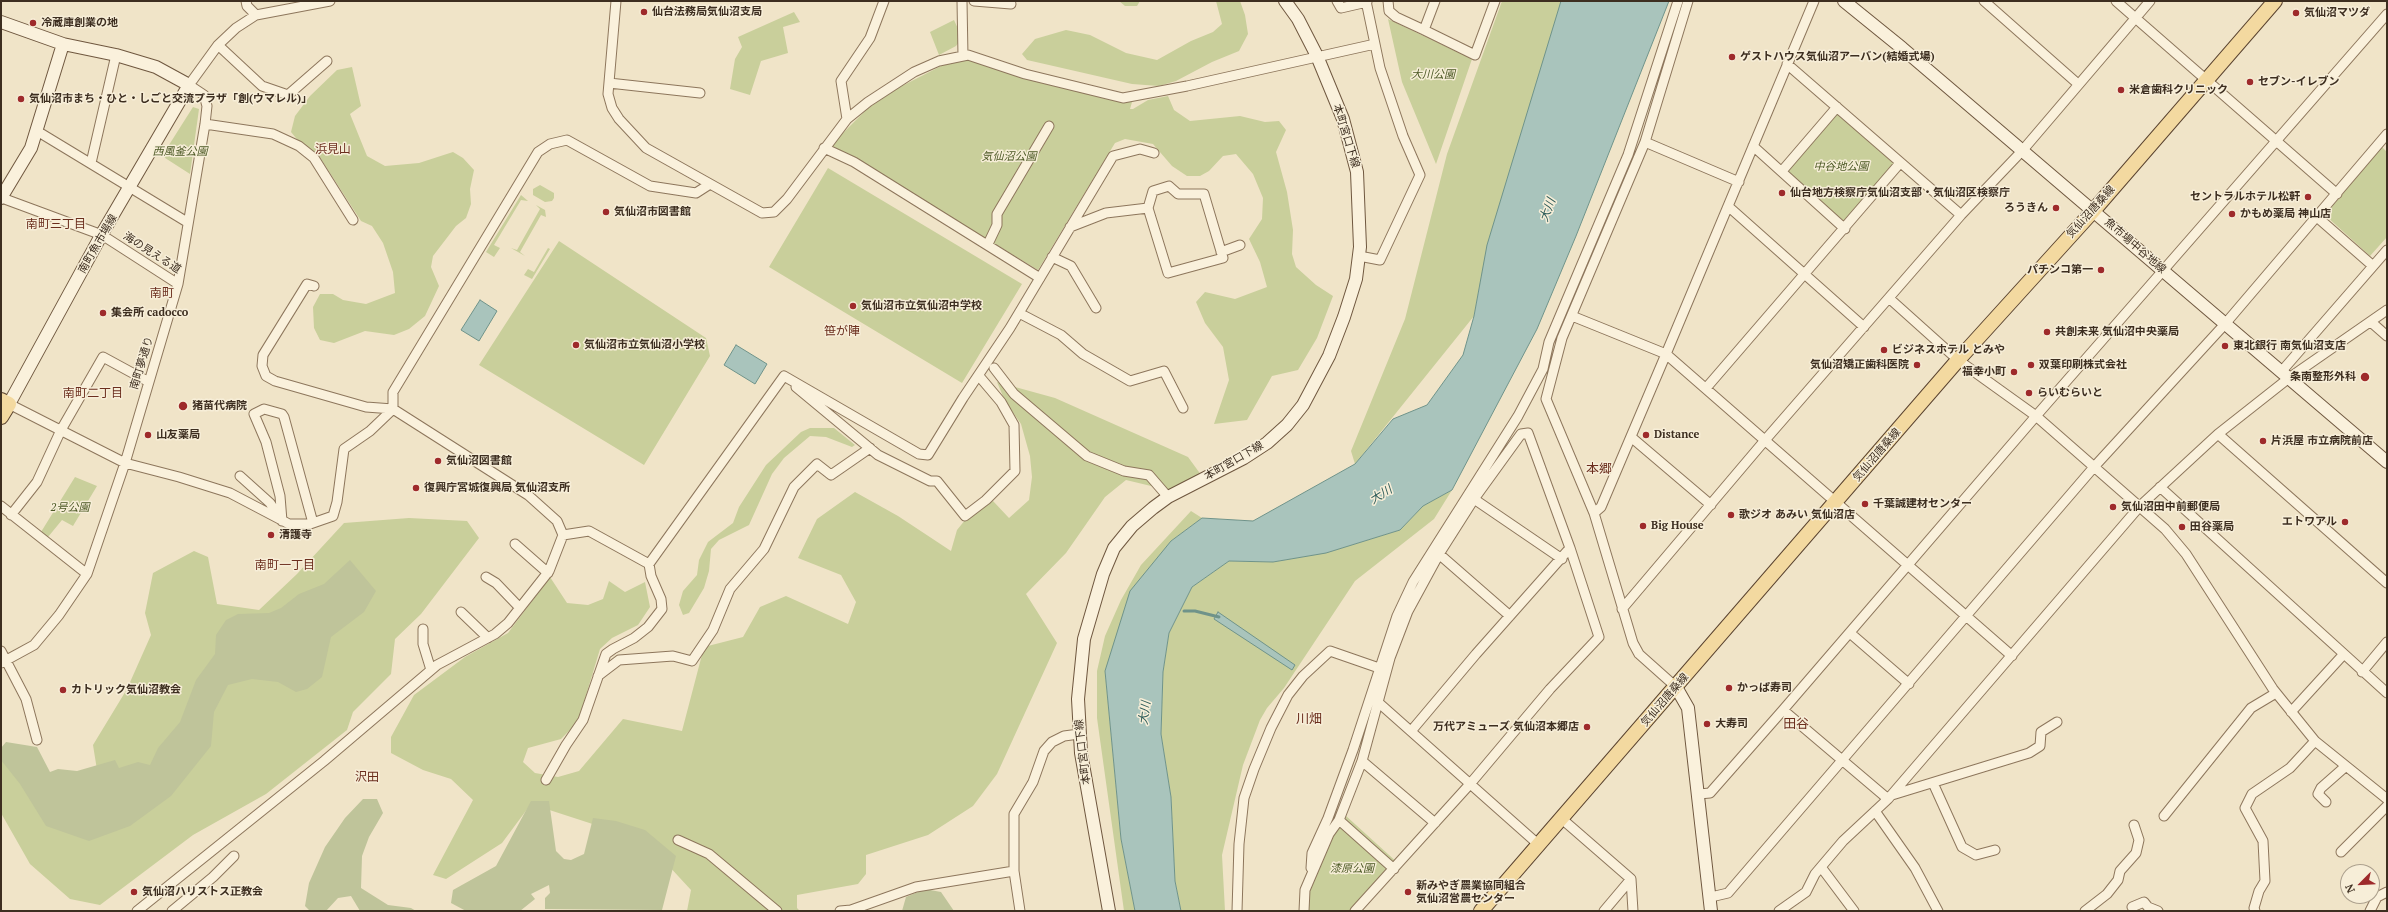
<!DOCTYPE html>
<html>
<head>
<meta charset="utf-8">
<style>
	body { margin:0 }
	#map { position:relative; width:2388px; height:912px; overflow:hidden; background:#f0e4c8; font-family:"PT Serif",serif }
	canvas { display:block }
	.frame { position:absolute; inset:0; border:2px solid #3d2e20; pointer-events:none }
	.north { position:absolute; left:2340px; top:864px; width:40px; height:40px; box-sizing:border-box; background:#f7eed8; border:1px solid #ada18e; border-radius:50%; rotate:246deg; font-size:11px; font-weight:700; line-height:16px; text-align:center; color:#3d2e20 }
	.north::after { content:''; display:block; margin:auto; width:14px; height:18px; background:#9e2a2b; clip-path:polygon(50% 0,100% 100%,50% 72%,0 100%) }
</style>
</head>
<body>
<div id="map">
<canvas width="2388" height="912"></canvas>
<div class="frame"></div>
<div class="north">N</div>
</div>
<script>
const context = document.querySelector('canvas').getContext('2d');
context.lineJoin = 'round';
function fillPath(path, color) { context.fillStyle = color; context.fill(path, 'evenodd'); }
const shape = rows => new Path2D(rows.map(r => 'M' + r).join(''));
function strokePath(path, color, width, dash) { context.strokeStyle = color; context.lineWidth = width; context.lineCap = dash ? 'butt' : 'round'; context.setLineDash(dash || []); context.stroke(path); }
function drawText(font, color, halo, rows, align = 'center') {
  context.font = font + ' "PT Serif","Noto Sans JP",serif'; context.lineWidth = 3; context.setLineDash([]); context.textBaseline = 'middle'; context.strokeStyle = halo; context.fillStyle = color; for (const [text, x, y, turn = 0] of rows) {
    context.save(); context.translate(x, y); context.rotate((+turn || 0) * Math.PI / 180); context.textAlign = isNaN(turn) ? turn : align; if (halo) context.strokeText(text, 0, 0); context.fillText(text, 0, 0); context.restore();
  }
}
fillPath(shape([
	[1119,1,1140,1,1137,6,1125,6],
	[1216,1,1240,1,1245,15,1248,34,1239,51,1212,62,1176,81,1159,86,1132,84,1049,65,1027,60,1022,54,1035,39,1066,30,1090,35,1126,53,1157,60,1191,41,1213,32,1222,24],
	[1502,1,1562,1,1484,264,1474,316,1355,464,1351,451,1405,319,1447,154],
	[794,12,800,22,783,27,788,53,761,61,750,95,730,89,735,59,742,47,738,37],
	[1388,19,1472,59,1436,164,1402,82],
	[954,20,959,31,959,42,956,46,939,55,930,32],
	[969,60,1087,93,1132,102,1130,109,1133,109,1148,100,1168,96,1174,110,1190,121,1240,116,1265,122,1279,121,1286,130,1276,152,1287,192,1293,230,1292,254,1296,267,1316,285,1333,296,1317,338,1298,370,1272,376,1247,420,1214,424,1229,380,1223,347,1205,323,1196,302,1205,292,1235,299,1267,287,1260,262,1249,239,1262,219,1263,198,1253,174,1236,154,1223,156,1209,171,1200,176,1187,176,1172,166,1153,144,1125,139,1115,143,1038,270,831,145,867,109,898,88,943,65],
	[352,67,361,106,350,114,367,156,385,166,419,163,453,152,463,158,474,170,470,189,471,204,466,218,456,226,433,256,431,267,439,286,425,316,409,329,394,335,365,331,334,343,320,340,314,328,313,307,320,294,333,294,343,300,366,304,395,293,393,272,383,243,372,226,361,221,319,156,300,143,291,132,295,116,310,96,337,70],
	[193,107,199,109,190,174,162,156],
	[1837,109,1899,163,1845,228,1784,171],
	[2382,147,2387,152,2387,237,2370,256,2325,215],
	[828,168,1022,284,962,383,769,267],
	[540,185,554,193,554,198,552,201,545,202,533,195,533,189],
	[521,195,528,201,521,200,494,245,500,248,494,257,486,252],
	[536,205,545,210,546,217,541,215,520,252,525,256,511,248,517,250,540,209],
	[559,241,706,338,710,356,644,465,479,365],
	[548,248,550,249,532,279,524,275,528,269,534,272],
	[997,382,1055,398,1188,457,1207,483,1176,492,1126,480,1105,497,1066,553,1026,594,1057,643,997,774,973,806,928,835,866,855,866,874,858,884,797,895,797,908,800,911,687,911,691,890,667,864,611,830,531,804,502,843,446,879,433,875,473,800,451,779,423,770,391,753,391,737,414,695,465,657,508,633,550,577,567,603,588,605,603,599,609,581,625,592,645,582,650,607,638,625,612,638,600,649,578,722,561,739,528,748,523,762,535,773,558,777,579,771,623,719,682,731,704,647,743,637,760,607,786,596,848,624,856,602,841,575,798,558,817,519,855,492,898,516,951,551,957,530,974,509,993,501,1009,518,1029,500,1032,477,1030,456,1021,424,1005,401],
	[810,428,834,428,855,445,852,447,826,437,810,436,784,458,772,474,749,525,719,540,711,549,709,571,704,588,689,613,683,615,679,605,683,591,697,575,699,560,708,542,733,523,739,507,766,465,801,432],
	[75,477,97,486,73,526,62,520,48,537,41,532],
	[1452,490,1434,519,1355,581,1284,688,1267,708,1260,720,1243,765,1222,855,1225,911,1181,911,1175,881,1171,797,1161,734,1163,672,1169,633,1192,587,1229,561,1273,562,1332,551,1400,530,1423,506],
	[1191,511,1202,518,1171,541,1105,671,1121,839,1135,911,1124,911,1097,718,1097,671,1105,636,1121,600,1141,565],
	[409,518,467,521,479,538,421,614,395,639,391,674,353,712,347,730,266,794,193,835,100,905,70,899,30,864,1,813,1,747,24,756,48,783,97,770,93,745,127,689,151,635,145,613,153,573,194,551,208,557,217,604,259,610,297,574,344,523],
	[1345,815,1400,865,1361,911,1306,911,1308,879]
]), '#c9cf9b');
fillPath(shape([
	[350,560,376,591,364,612,331,637,322,677,307,689,296,692,278,682,252,679,228,685,214,712,211,746,171,796,130,826,89,841,46,826,20,784,1,760,1,748,6,742,37,747,50,772,58,769,77,771,115,760,119,768,138,762,150,765,158,748,180,722,196,680,215,654,216,635,226,620,238,614,269,613,281,608,299,594,324,584],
	[363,799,377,799,383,813,369,837,362,856,361,888,388,905,411,908,416,911,360,911,351,896,338,898,326,911,310,911,305,906,309,883,325,847,345,818],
	[531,801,549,801,556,851,564,859,571,860,584,854,593,818,616,821,645,830,676,856,662,910,545,909,545,898,550,893,549,885,531,894,535,899,520,911,466,911,451,903,453,890,496,866],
	[925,889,941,892,954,911,902,911,906,897]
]), '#bfc49a');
const water = shape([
	[1561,1,1669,1,1576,236,1537,329,1452,490,1423,506,1400,530,1326,553,1273,562,1229,561,1192,587,1169,633,1163,672,1161,734,1171,797,1175,881,1181,911,1135,911,1121,839,1105,671,1130,591,1171,541,1202,518,1253,521,1355,464,1393,419,1427,405,1463,355,1474,316,1487,245,1561,1],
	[480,300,497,311,479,341,461,330,480,300],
	[736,345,767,364,755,384,724,365,736,345],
	[1218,612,1295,665,1292,670,1214,619,1218,612]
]);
fillPath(water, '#a9c4bc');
strokePath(water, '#6f938a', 1);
strokePath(shape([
	[1184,611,1195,611,1219,617]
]), '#6f938a', 3);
const street = shape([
	[246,1,247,6,256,15],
	[616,1,608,94,612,108,619,119,646,148,762,213,774,212,787,199,847,119,868,102,914,72,939,61,968,55,1025,74,1123,98,1187,86,1375,44],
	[962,1,963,56],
	[974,1,1011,4],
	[1337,1,1341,8,1367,2],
	[1388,1,1389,11,1396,17,1424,30,1435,1],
	[1984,1,2078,84],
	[2116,1,2337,194],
	[1424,30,1475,55,1495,1],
	[218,45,262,86,288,95,327,61],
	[1787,64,1961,215],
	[609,83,700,93],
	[847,119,841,81,870,38,884,1],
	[205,124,273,134,299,146,314,158,353,220],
	[37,131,187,222],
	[1645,142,1739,182],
	[1753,146,1845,229],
	[824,148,854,162,1040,278],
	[91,163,116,55],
	[1782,171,1837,107],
	[2,198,102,235,178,284],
	[1729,207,1864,327],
	[2317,217,2373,266],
	[1070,227,1106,213,1148,208,1153,191,1169,186,1178,194,1204,194,1223,258,1168,273,1148,208],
	[988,244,997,225,997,214,1049,126],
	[1221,252,1240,245],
	[1359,256,1380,260,1420,175,1403,136,1380,68,1366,1],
	[1052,257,1071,266,1096,308],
	[1890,299,1958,360,2036,416,2165,529,2186,554,2273,689,2315,741,2387,799],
	[1019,313,1061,335,1083,354,1130,381,1164,371,1183,408],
	[1572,316,1666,354,2012,656],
	[2371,322,2387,336],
	[994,368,1014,394,1087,456,1124,471,1149,475,1168,497],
	[2281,372,2387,250],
	[796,387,878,455,930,481,937,481,965,516,986,500,1015,471,1014,425,1001,402,979,376],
	[1707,387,1900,163],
	[9,404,125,463,179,477,230,493,289,524,310,524,333,516,337,502,344,449,370,431,393,409,393,392,538,152,550,144,567,140,650,186,696,193,710,184],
	[2218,434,2387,583],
	[1631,437,1711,505],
	[240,476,270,503,280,518],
	[2160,487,2387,693],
	[1474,499,1562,559],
	[1,506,87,574],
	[1594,513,1601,507,1666,354,1814,1],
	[11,515,37,482,61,430,103,357,149,382],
	[282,521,280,496,266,442,254,414,264,409,282,414,284,417,313,523],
	[563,535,589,531,649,564],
	[515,544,548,573],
	[1439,554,1510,616],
	[486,577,496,583,520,608],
	[1622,609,1766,439,1961,215,2022,151,2150,1],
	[461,612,488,638],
	[423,629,423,644,431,670],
	[1850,633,1909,684],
	[1,651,26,699,37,740],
	[1,663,34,645,59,615,87,574,125,463,178,284,205,124,207,106,204,95,189,85,218,45,236,28,256,15,330,1],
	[2362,672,2387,642],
	[598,676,619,660,673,656,692,661,713,630,730,589,764,549,794,487,817,464,831,475,870,448],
	[1676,687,1639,654,1633,643,1594,513,1546,399,1562,338,1645,142,1688,1],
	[1379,703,1539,845],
	[1783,710,1888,799],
	[2291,712,2343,655],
	[1412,730,1476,654,1570,548],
	[1362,761,1435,823],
	[546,780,566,745,583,720,606,654,613,649,634,638,648,627,662,609,661,599,651,576,649,564,784,376,919,454,928,455,963,398,1010,328,1113,156,1140,149,1154,153],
	[1933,783,1962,847,1976,855,1995,850],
	[1699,794,1710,793,1783,710,2036,416,2387,14],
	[1892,795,2029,753,2040,746,2041,732,2057,722],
	[2326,802,2318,794,2321,788,2346,766],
	[1875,811,1915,868,1938,911],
	[2164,816,2251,708,2276,693],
	[1562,819,1631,879,1604,911],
	[1339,820,1394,869],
	[678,840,709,854,777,911],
	[2341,852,2387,806],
	[1821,867,1854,911],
	[1311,868,1312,853,1328,818,1353,750,1397,616,1413,582,1518,416,1543,369,1549,342,1628,155,1678,1],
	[1014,871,1014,814,1033,782,1044,751,1052,742,1064,736,1079,734],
	[1631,879,1633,911],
	[1711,897,1728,893,2094,467,2225,324,2387,134],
	[2132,907,2144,902,2148,907,2158,911],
	[137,911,324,761,437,665,495,634,508,623,549,571,563,535,557,521,528,495,393,409,366,407,275,381,266,376,262,366,263,355,307,284,314,286],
	[172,911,213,877,234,856],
	[840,911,851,910,916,887,1014,871,1020,911],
	[1237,911,1239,844,1244,798,1254,769,1271,728,1288,695,1303,676,1330,651,1379,668],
	[1304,911,1305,890,1329,834,1339,820,1362,761,1390,658,1408,611,1439,554,1474,499,1521,434,1528,433,1570,548,1599,637,1550,689,1470,784,1355,911],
	[1779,911,1806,892,1815,874,1843,841,1888,799,2140,506,2218,434,2289,378,2387,310],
	[2085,911,2107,894,2118,880,2120,871,2136,853,2139,840,2134,825],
	[2255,911,2254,908,2259,891,2265,881,2263,841,2245,808,2252,794,2290,768,2315,741],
	[2370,911,2377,897,2387,892]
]);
const secondary = shape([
	[1844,1,1902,48,2387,462],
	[1,22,63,44,31,148,1,198],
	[9,404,103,232,189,85,156,67,116,55,63,44],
	[1676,687,1688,708,1711,911],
	[1109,911,1081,753,1078,699,1084,639,1103,574,1114,548,1132,526,1153,508,1168,497,1244,458,1267,443,1287,425,1303,405,1329,356,1344,317,1356,279,1360,247,1357,172,1343,119,1317,56,1298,19,1285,1]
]);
const primary = shape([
	[1,400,9,404,1,417],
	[1481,911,1958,360,2094,210,2275,1]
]);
strokePath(street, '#8d765c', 11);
strokePath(secondary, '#6f573f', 14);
strokePath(primary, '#5b4430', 16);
strokePath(street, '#faf1dc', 9);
strokePath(secondary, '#faf1dc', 12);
strokePath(primary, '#f3d9a0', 14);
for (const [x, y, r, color] of [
	[644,12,4,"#9e2a2b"],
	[2296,13,4,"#9e2a2b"],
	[33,23,4,"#9e2a2b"],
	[1732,57,4,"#9e2a2b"],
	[2250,82,4,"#9e2a2b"],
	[2121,90,4,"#9e2a2b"],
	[21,99,4,"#9e2a2b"],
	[1782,193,4,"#9e2a2b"],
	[2308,197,4,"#9e2a2b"],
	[2056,208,4,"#9e2a2b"],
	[606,212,4,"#9e2a2b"],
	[2232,214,4,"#9e2a2b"],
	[2101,270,4,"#9e2a2b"],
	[853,306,4,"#9e2a2b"],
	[103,313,4,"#9e2a2b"],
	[2047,332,4,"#9e2a2b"],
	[576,345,4,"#9e2a2b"],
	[2225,346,4,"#9e2a2b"],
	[1884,350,4,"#9e2a2b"],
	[1917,365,4,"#9e2a2b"],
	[2031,365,4,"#9e2a2b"],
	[2014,372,4,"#9e2a2b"],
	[2365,377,5,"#9e2a2b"],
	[2029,393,4,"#9e2a2b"],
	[183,406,5,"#9e2a2b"],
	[148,435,4,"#9e2a2b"],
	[1646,435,4,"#9e2a2b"],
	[2263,441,4,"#9e2a2b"],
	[438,461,4,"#9e2a2b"],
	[416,488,4,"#9e2a2b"],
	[1865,504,4,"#9e2a2b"],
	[2113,507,4,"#9e2a2b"],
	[1731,515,4,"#9e2a2b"],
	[2345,522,4,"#9e2a2b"],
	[1643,526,4,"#9e2a2b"],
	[2182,527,4,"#9e2a2b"],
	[271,535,4,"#9e2a2b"],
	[1729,688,4,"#9e2a2b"],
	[63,690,4,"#9e2a2b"],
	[1707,724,4,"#9e2a2b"],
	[1587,727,4,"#9e2a2b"],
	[134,892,4,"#9e2a2b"],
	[1408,892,4,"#9e2a2b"]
]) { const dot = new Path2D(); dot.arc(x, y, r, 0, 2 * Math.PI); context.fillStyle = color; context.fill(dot); strokePath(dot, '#f7eed8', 1.5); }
drawText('bold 11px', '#3d2e20', '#f7eed8', [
	["仙台法務局気仙沼支局",652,12],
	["気仙沼マツダ",2304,13],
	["冷蔵庫創業の地",41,23],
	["ゲストハウス気仙沼アーバン(結婚式場)",1740,57],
	["セブン-イレブン",2258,82],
	["米倉歯科クリニック",2129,90],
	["気仙沼市まち・ひと・しごと交流プラザ「創(ウマレル)」",29,99],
	["仙台地方検察庁気仙沼支部・気仙沼区検察庁",1790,193],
	["セントラルホテル松軒",2300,197,"right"],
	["ろうきん",2048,208,"right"],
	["気仙沼市図書館",614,212],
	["かもめ薬局 神山店",2240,214],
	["パチンコ第一",2093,270,"right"],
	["気仙沼市立気仙沼中学校",861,306],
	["集会所 cadocco",111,313],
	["共創未来 気仙沼中央薬局",2055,332],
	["気仙沼市立気仙沼小学校",584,345],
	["東北銀行 南気仙沼支店",2233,346],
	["ビジネスホテル とみや",1892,350],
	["気仙沼矯正歯科医院",1909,365,"right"],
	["双葉印刷株式会社",2039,365],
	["福幸小町",2006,372,"right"],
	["条南整形外科",2356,377,"right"],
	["らいむらいと",2037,393],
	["猪苗代病院",192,406],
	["山友薬局",156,435],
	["Distance",1654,435],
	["片浜屋 市立病院前店",2271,441],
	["気仙沼図書館",446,461],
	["復興庁宮城復興局 気仙沼支所",424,488],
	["千葉誠建材センター",1873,504],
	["気仙沼田中前郵便局",2121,507],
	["歌ジオ あみい 気仙沼店",1739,515],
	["エトワアル",2337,522,"right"],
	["Big House",1651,526],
	["田谷薬局",2190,527],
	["清護寺",279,535],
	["かっぱ寿司",1737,688],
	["カトリック気仙沼教会",71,690],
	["大寿司",1715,724],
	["万代アミューズ 気仙沼本郷店",1579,727,"right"],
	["新みやぎ農業協同組合",1416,886],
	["気仙沼営農センター",1416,899],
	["気仙沼ハリストス正教会",142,892]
], 'left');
drawText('italic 11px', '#4d5a26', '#f7eed8', [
	["大川公園",1433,75],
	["西風釜公園",180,152],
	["気仙沼公園",1009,157],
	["中谷地公園",1841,167],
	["2号公園",70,508],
	["漆原公園",1352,869]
]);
drawText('11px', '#3d2e20', '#f7eed8', [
	["本町宮口下線",1346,136,73],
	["気仙沼唐桑線",2091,212,-48],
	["南町魚市場線",98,244,-60],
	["魚市場中谷地線",2135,246,41],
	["海の見える道",152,253,33],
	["南町夢通り",142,363,-73],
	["気仙沼唐桑線",1877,455,-49],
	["本町宮口下線",1234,461,-30],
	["気仙沼唐桑線",1665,700,-49],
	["本町宮口下線",1083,752,-97]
]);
drawText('12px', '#6b2e1e', '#f7eed8', [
	["浜見山",333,150],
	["南町三丁目",56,225],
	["南町",162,294],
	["笹が陣",842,332],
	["南町二丁目",93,394],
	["南町一丁目",285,566],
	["沢田",367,778]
]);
drawText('italic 12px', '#2f5d5a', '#f7eed8', [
	["大川",1548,210,-70],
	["大川",1381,495,-32],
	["大川",1145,713,-83]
]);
drawText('13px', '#6b2e1e', '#f7eed8', [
	["本郷",1599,469],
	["川畑",1309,719],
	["田谷",1796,724]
]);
</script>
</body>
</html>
